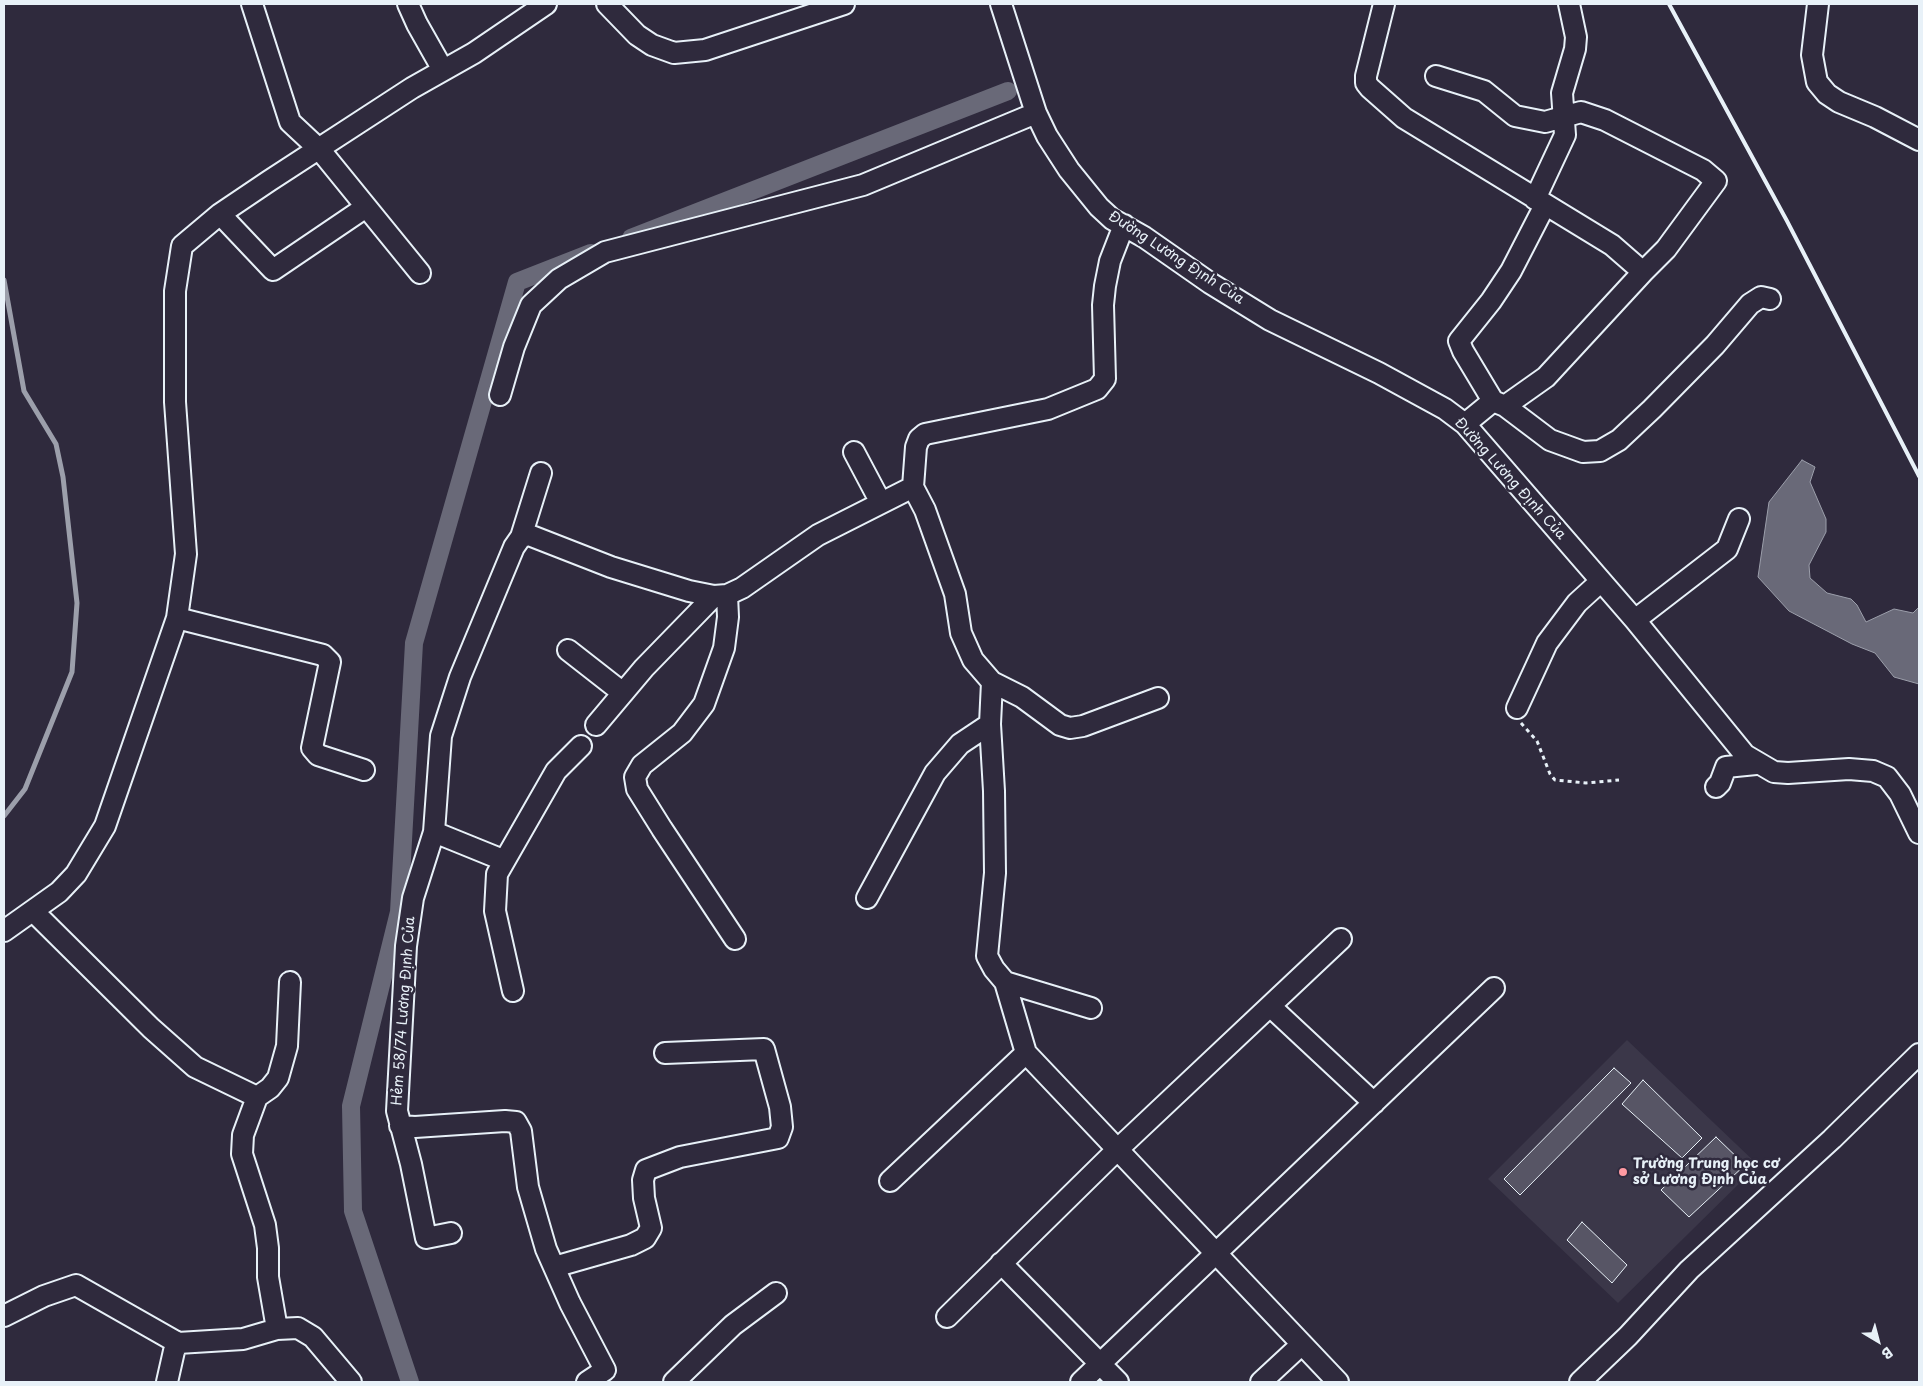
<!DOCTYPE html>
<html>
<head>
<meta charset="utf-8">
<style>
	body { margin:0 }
	#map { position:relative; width:1923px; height:1386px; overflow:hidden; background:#2f2a3d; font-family:"Playpen Sans",sans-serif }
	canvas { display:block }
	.frame { position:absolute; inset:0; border:5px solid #e8f1f8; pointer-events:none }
	.north { position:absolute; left:1853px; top:1316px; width:50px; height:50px; -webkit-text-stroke:4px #2f2a3d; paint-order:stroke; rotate:143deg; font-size:14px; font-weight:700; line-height:20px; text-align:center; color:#e8f1f8 }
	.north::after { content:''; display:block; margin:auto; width:18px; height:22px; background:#e8f1f8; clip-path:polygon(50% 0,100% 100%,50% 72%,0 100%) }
</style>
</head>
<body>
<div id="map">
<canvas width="1923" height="1386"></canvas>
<div class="frame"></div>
<div class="north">B</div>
</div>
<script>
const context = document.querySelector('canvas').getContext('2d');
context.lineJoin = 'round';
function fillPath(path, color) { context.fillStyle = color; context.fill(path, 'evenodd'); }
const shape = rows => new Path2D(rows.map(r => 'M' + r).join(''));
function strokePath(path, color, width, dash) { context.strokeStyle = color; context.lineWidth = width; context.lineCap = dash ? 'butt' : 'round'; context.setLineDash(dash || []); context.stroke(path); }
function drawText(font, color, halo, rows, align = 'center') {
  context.font = font + ' "Playpen Sans",sans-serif'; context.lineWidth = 5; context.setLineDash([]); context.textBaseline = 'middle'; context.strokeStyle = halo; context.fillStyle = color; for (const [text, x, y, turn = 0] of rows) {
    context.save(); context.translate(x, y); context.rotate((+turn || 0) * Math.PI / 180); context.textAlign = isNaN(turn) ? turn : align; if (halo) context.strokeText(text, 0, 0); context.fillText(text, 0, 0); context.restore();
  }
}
fillPath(shape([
	[1627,1040,1758,1165,1618,1303,1488,1179]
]), '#3b3749');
const water = shape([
	[1802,460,1815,467,1810,482,1826,519,1826,532,1809,565,1810,578,1827,593,1851,599,1857,605,1866,622,1894,609,1913,613,1919,607,1919,684,1894,677,1875,653,1852,644,1789,611,1758,577,1769,502,1802,460]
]);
fillPath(water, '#696978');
strokePath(water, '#9c9fab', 1);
strokePath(shape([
	[4,280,24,391,56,444,63,477,77,603,72,672,25,789,4,816]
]), '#9c9fab', 5);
strokePath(shape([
	[631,238,1008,91],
	[410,1382,353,1211,351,1106,399,912,414,643,517,282,591,253]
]), '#696978', 18);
const building = shape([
	[1614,1068,1631,1083,1520,1195,1504,1179,1614,1068],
	[1643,1080,1702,1138,1682,1158,1622,1104,1643,1080],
	[1716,1137,1745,1165,1689,1217,1661,1190,1716,1137],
	[1582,1222,1627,1265,1612,1283,1567,1240,1582,1222]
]);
fillPath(building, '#575565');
strokePath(building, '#e8f1f8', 1);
const minor = shape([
	[252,4,290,122,320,150,420,273],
	[408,4,417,24,443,70],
	[607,4,637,35,652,45,674,53,705,50,844,4],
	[1001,4,1036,113,1047,136,1069,170,1099,207,1112,219,1144,237,1210,283,1270,320,1379,373,1445,409,1465,424,1635,620,1745,755,1774,772,1788,773,1849,769,1873,771,1887,777,1900,794,1919,833],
	[1384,4,1366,76,1366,83,1370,88,1404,118,1612,245,1643,272,1666,249,1716,181,1703,170,1605,120,1581,112,1545,122,1515,116,1484,91,1436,76],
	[1818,4,1812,55,1817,82,1827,94,1839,102,1875,117,1919,140],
	[1535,199,1565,135,1562,93,1575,49,1576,37,1569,4],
	[220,214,273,270,366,207],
	[500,395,514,347,531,305,559,279,605,252,863,185,1036,113],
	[1493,401,1463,351,1459,341,1491,301,1511,271,1545,205],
	[1505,406,1550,440,1583,452,1600,451,1619,440,1652,409,1715,345,1750,304,1761,297,1770,299],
	[1465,424,1493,401,1505,406,1546,377,1643,272],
	[854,452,881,503],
	[521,537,541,473],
	[727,595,728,617,724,648,704,704,682,733,642,765,635,777,637,789,662,829,735,939],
	[177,618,323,655,330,662,312,748,318,755,364,770],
	[1635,620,1727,549,1739,519],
	[568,650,623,693],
	[992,682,1022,697,1060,725,1070,728,1083,726,1158,698],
	[1517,708,1547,643,1577,603,1600,582],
	[596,725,644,668,714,596],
	[1716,787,1720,783,1726,767,1756,764],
	[434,832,503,860],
	[867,898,935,773,960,744,990,724],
	[33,911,151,1028,195,1067,257,1097,243,1135,242,1154,265,1225,268,1248,268,1277,277,1329],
	[4,931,59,892,76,874,105,826,177,618,186,554,175,402,175,291,182,246,220,214,269,181,412,88,474,53,546,4],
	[513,991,495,911,497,874,556,771,581,746],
	[1270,1006,1374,1103],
	[1091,1008,1005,982,994,969,987,956,995,873,994,791,990,724,992,682,973,660,961,633,955,594,925,510,913,487,916,447,919,439,925,434,1048,409,1097,389,1105,379,1103,305,1105,286,1110,261,1124,225],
	[1026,1053,1338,1382],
	[257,1097,270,1088,278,1078,287,1046,290,982],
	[400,1126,415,1127,505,1121,516,1122,521,1131,528,1187,546,1249,554,1267,631,1245,645,1238,651,1228,644,1198,643,1180,646,1170,680,1157,778,1138,782,1127,780,1107,764,1049,665,1053],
	[890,1181,1026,1053,1005,982],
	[451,1233,426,1238,411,1164,397,1111,406,946,413,898,434,832,441,736,460,677,514,547,521,537,529,535,611,567,689,591,714,596,727,595,742,588,818,535,913,487],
	[1001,1263,1118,1382],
	[554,1267,570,1303,605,1370,587,1382],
	[4,1316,44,1296,76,1285,178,1343,243,1339,277,1329,298,1328,313,1337,351,1382],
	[947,1317,1118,1149,1341,939],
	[167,1382,174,1351,178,1343],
	[674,1382,733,1325,776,1293],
	[1081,1382,1494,988],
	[1261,1382,1302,1344],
	[1580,1382,1628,1336,1689,1270,1832,1139,1919,1054]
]);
strokePath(minor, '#e8f1f8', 24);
strokePath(shape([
	[1521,723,1537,741,1550,774,1555,780,1586,783,1619,780]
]), '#e8f1f8', 3, [4, 4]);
strokePath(minor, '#2f2a3d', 20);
strokePath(shape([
	[1669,4,1787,221,1919,476]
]), '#e8f1f8', 4);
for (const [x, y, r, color] of [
	[1623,1172,5,"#ff9aa2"]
]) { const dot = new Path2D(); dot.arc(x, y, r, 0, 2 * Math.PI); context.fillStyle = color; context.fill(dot); strokePath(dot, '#2f2a3d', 2); }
drawText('14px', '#e8f1f8', '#2f2a3d', [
	["Đường Lương Định Của",1176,258,33],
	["Đường Lương Định Của",1510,479,48],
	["Hẻm 58/74 Lương Định Của",404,1011,-86]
]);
drawText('bold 14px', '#e8f1f8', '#2f2a3d', [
	["Trường Trung học cơ",1633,1164],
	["sở Lương Định Của",1633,1180]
], 'left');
</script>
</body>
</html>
